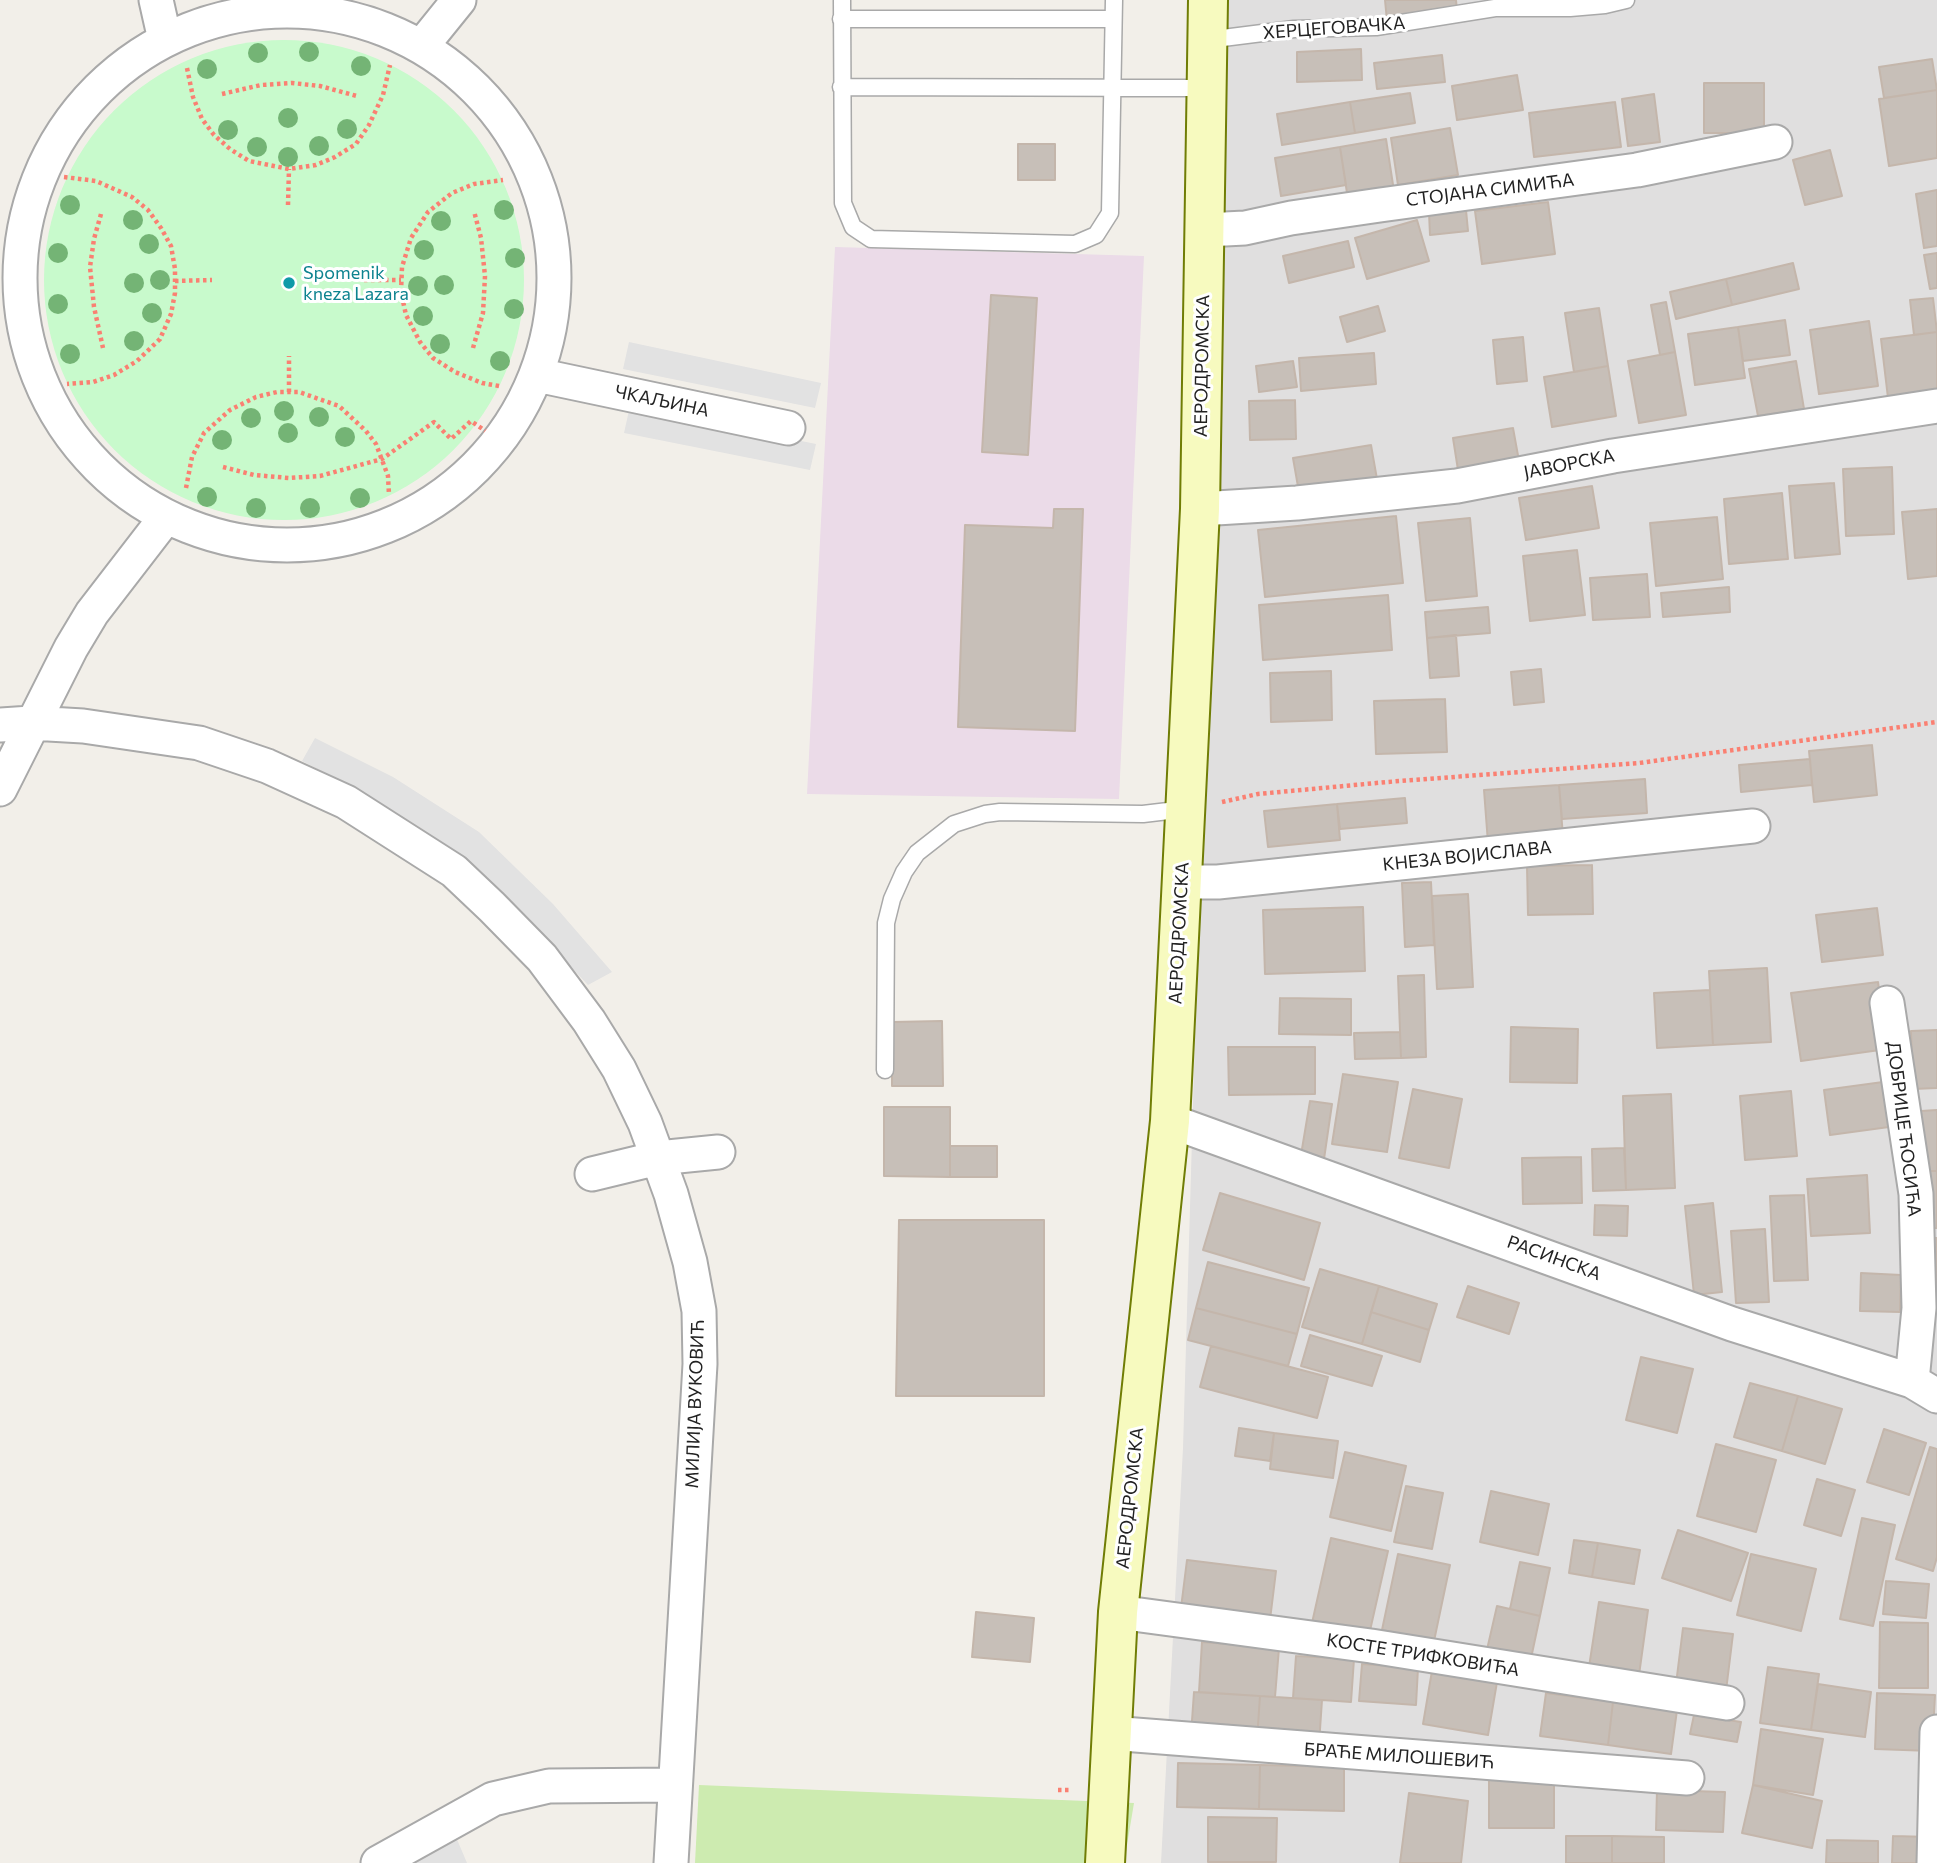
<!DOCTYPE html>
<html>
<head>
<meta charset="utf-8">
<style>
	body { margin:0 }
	canvas { display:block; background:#f2efe9 }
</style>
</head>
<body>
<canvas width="1937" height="1863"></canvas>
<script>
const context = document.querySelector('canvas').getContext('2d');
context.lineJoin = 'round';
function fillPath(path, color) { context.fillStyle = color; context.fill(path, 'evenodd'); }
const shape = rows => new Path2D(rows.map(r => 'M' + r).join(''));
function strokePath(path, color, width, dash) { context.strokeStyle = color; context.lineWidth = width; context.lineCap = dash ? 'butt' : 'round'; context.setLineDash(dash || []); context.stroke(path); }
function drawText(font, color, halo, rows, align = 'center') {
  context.font = font + ' Commissioner,sans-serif'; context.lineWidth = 6; context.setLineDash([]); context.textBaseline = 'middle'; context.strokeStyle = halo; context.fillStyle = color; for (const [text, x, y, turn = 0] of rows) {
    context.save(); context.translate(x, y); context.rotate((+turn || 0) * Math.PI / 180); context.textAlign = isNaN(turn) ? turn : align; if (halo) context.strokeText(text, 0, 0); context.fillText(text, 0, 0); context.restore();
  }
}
fillPath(shape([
	[1225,0,1937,0,1937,1863,1161,1863,1183,1448]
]), '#e0dfdf');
fillPath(shape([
	[835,247,1144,256,1119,799,807,794]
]), '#ebdbe8');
fillPath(shape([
	[699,1785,1134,1803,1124,1863,695,1863]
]), '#cdebb0');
fillPath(shape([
	'44 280a240 240 0 1 1 480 0a240 240 0 1 1-480 0Z'
]), '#c8facc');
fillPath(shape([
	[629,342,821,383,815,408,623,369],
	[630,406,816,444,810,470,624,433],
	[315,738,393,777,479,832,553,904,612,972,588,985,504,896,466,862,422,829,366,794,302,761],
	[456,1837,467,1863,402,1863]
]), '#e2e2e2');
const building = shape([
	[1385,0,1456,0,1457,11,1387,21,1385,0],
	[1361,49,1362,80,1297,82,1297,52,1361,49],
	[1442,55,1445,82,1377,89,1374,63,1442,55],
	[1932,59,1937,90,1884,98,1879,67,1932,59],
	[1517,75,1523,110,1457,120,1452,86,1517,75],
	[1704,83,1764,83,1764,133,1704,133,1704,83],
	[1937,90,1937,158,1889,166,1879,99,1937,90],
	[1410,93,1415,123,1355,133,1350,102,1410,93],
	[1654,94,1660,142,1628,146,1622,99,1654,94],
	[1350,102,1355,133,1282,145,1277,114,1350,102],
	[1615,102,1621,147,1534,157,1529,113,1615,102],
	[1450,128,1458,175,1398,185,1391,138,1450,128],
	[1386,139,1395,198,1349,206,1340,147,1386,139],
	[1018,144,1055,144,1055,180,1018,180,1018,144],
	[1340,147,1346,185,1281,196,1275,158,1340,147],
	[1830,150,1842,196,1805,205,1793,160,1830,150],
	[1937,190,1937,246,1924,248,1916,194,1937,190],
	[1548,202,1555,254,1482,264,1475,211,1548,202],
	[1466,210,1468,231,1430,235,1429,213,1466,210],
	[1417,220,1429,261,1367,279,1355,238,1417,220],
	[1348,241,1354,267,1289,283,1283,256,1348,241],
	[1937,253,1937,288,1930,289,1924,255,1937,253],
	[1793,263,1799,289,1732,305,1726,279,1793,263],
	[1726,279,1732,305,1676,319,1670,292,1726,279],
	[991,295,1037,298,1028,455,982,452,991,295],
	[1933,298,1937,332,1914,335,1910,300,1933,298],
	[1666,302,1675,352,1660,355,1651,305,1666,302],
	[1378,306,1385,331,1347,342,1340,317,1378,306],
	[1599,308,1608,366,1574,372,1565,313,1599,308],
	[1785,320,1790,355,1743,361,1738,327,1785,320],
	[1869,321,1878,386,1819,394,1810,330,1869,321],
	[1738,327,1745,378,1695,385,1688,334,1738,327],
	[1937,332,1937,392,1888,398,1881,339,1937,332],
	[1523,337,1527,381,1497,384,1493,340,1523,337],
	[1675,352,1686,415,1639,423,1628,361,1675,352],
	[1374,353,1376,384,1301,391,1299,358,1374,353],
	[1293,361,1297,387,1259,392,1256,366,1293,361],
	[1796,361,1804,409,1758,416,1749,369,1796,361],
	[1608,366,1616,416,1552,427,1544,377,1608,366],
	[1295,400,1296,439,1250,440,1249,401,1295,400],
	[1513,428,1519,461,1458,470,1453,438,1513,428],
	[1371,445,1378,485,1300,498,1293,458,1371,445],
	[1892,467,1894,534,1846,536,1843,469,1892,467],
	[1834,483,1840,554,1795,558,1789,486,1834,483],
	[1592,486,1599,528,1526,540,1519,498,1592,486],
	[1782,493,1788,559,1729,564,1724,499,1782,493],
	[1054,509,1083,509,1075,731,958,727,965,525,1053,528,1054,509],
	[1937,509,1937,576,1908,579,1902,512,1937,509],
	[1396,516,1403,583,1265,597,1258,530,1396,516],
	[1717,517,1723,579,1656,586,1650,523,1717,517],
	[1470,518,1477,596,1426,601,1418,523,1470,518],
	[1577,550,1585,615,1530,621,1523,556,1577,550],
	[1647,574,1650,617,1593,620,1590,578,1647,574],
	[1729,587,1730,612,1663,617,1661,593,1729,587],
	[1388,595,1392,650,1263,660,1259,605,1388,595],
	[1488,607,1490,633,1427,638,1425,612,1488,607],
	[1456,635,1459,676,1430,678,1427,638,1456,635],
	[1541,669,1544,702,1514,705,1511,672,1541,669],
	[1331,671,1332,720,1271,722,1270,673,1331,671],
	[1445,699,1447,752,1376,754,1374,701,1445,699],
	[1872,745,1877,795,1814,802,1809,751,1872,745],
	[1810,759,1812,785,1741,792,1739,765,1810,759],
	[1645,779,1647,813,1562,819,1559,785,1645,779],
	[1559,785,1563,837,1488,843,1484,790,1559,785],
	[1405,798,1407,823,1340,829,1337,804,1405,798],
	[1337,804,1340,840,1268,847,1264,811,1337,804],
	[1592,865,1593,914,1528,915,1527,866,1592,865],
	[1431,882,1434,945,1405,947,1402,883,1431,882],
	[1468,894,1473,987,1437,989,1432,896,1468,894],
	[1363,907,1365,971,1265,974,1263,910,1363,907],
	[1877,908,1883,955,1822,962,1816,915,1877,908],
	[1767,968,1771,1042,1713,1045,1709,971,1767,968],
	[1424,975,1426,1057,1401,1058,1398,976,1424,975],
	[1878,982,1887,1049,1801,1061,1791,993,1878,982],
	[1710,990,1713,1045,1657,1048,1654,993,1710,990],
	[1280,998,1351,999,1351,1035,1279,1034,1280,998],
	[942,1021,943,1086,892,1086,892,1022,942,1021],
	[1511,1027,1578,1029,1577,1083,1510,1082,1511,1027],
	[1937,1030,1937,1088,1913,1089,1911,1031,1937,1030],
	[1400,1032,1401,1058,1355,1059,1354,1033,1400,1032],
	[1228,1047,1315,1047,1315,1094,1229,1095,1228,1047],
	[1343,1074,1398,1082,1387,1152,1332,1144,1343,1074],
	[1883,1082,1889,1127,1830,1135,1824,1090,1883,1082],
	[1413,1089,1462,1099,1449,1168,1399,1158,1413,1089],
	[1791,1091,1797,1156,1745,1160,1740,1096,1791,1091],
	[1671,1094,1675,1188,1626,1190,1623,1096,1671,1094],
	[1310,1101,1332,1104,1324,1159,1301,1155,1310,1101],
	[884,1107,950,1107,950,1177,884,1176,884,1107],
	[1937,1110,1937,1171,1923,1171,1921,1111,1937,1110],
	[950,1146,997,1146,997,1177,950,1177,950,1146],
	[1624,1148,1626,1190,1593,1191,1592,1149,1624,1148],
	[1581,1157,1582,1203,1523,1204,1522,1158,1581,1157],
	[1923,1171,1937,1171,1937,1228,1924,1228,1923,1171],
	[1867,1175,1870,1233,1811,1236,1807,1179,1867,1175],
	[1220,1193,1320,1223,1304,1280,1203,1250,1220,1193],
	[1804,1195,1808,1280,1774,1281,1770,1196,1804,1195],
	[1713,1203,1722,1292,1694,1295,1685,1206,1713,1203],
	[1595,1205,1628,1206,1627,1236,1594,1235,1595,1205],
	[899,1220,1044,1220,1044,1396,896,1396,899,1220],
	[1765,1229,1769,1302,1736,1303,1731,1231,1765,1229],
	[1926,1238,1937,1238,1937,1292,1924,1291,1926,1238],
	[1208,1262,1309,1288,1297,1334,1196,1308,1208,1262],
	[1320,1269,1379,1286,1362,1344,1302,1327,1320,1269],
	[1861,1273,1901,1275,1900,1312,1860,1311,1861,1273],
	[1379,1286,1437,1304,1429,1330,1371,1312,1379,1286],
	[1468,1286,1519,1303,1509,1334,1457,1317,1468,1286],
	[1196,1308,1297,1334,1288,1366,1188,1340,1196,1308],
	[1371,1312,1429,1330,1420,1362,1362,1344,1371,1312],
	[1310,1335,1382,1356,1372,1386,1301,1366,1310,1335],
	[1211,1346,1328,1377,1317,1418,1200,1387,1211,1346],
	[1641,1357,1693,1369,1677,1433,1626,1420,1641,1357],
	[1750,1383,1798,1396,1782,1451,1734,1437,1750,1383],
	[1798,1396,1842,1409,1825,1464,1782,1451,1798,1396],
	[1239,1428,1274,1433,1270,1461,1235,1456,1239,1428],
	[1884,1429,1926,1443,1909,1495,1867,1482,1884,1429],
	[1274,1433,1338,1441,1333,1478,1270,1469,1274,1433],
	[1716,1444,1776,1460,1756,1532,1697,1516,1716,1444],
	[1930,1447,1937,1449,1937,1557,1933,1571,1896,1559,1930,1447],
	[1345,1452,1406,1466,1391,1531,1330,1517,1345,1452],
	[1817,1479,1855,1490,1841,1536,1804,1525,1817,1479],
	[1406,1486,1443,1493,1432,1549,1394,1542,1406,1486],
	[1491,1491,1549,1504,1538,1555,1480,1542,1491,1491],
	[1862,1518,1895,1525,1873,1626,1840,1619,1862,1518],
	[1678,1530,1748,1553,1731,1601,1662,1578,1678,1530],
	[1331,1538,1388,1551,1369,1635,1312,1623,1331,1538],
	[1574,1540,1598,1543,1592,1577,1569,1573,1574,1540],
	[1598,1543,1640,1550,1634,1584,1592,1577,1598,1543],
	[1398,1554,1450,1565,1434,1641,1382,1630,1398,1554],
	[1751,1554,1816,1569,1801,1631,1737,1615,1751,1554],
	[1187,1560,1276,1571,1269,1628,1180,1616,1187,1560],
	[1520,1562,1550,1568,1540,1616,1510,1609,1520,1562],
	[1886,1581,1929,1584,1926,1618,1883,1614,1886,1581],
	[1599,1602,1648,1610,1639,1675,1589,1667,1599,1602],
	[1497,1606,1540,1616,1530,1663,1486,1654,1497,1606],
	[976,1612,1034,1618,1030,1662,972,1657,976,1612],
	[1880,1622,1928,1623,1928,1688,1879,1688,1880,1622],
	[1683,1628,1733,1634,1725,1699,1675,1692,1683,1628],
	[1202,1642,1279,1648,1275,1697,1199,1692,1202,1642],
	[1296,1656,1354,1659,1351,1702,1293,1698,1296,1656],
	[1362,1664,1418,1668,1416,1705,1359,1701,1362,1664],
	[1768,1667,1819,1674,1811,1730,1760,1723,1768,1667],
	[1432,1671,1497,1682,1488,1735,1423,1724,1432,1671],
	[1818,1684,1871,1692,1865,1737,1811,1730,1818,1684],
	[1194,1692,1260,1696,1257,1740,1191,1735,1194,1692],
	[1546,1693,1613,1702,1608,1745,1540,1736,1546,1693],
	[1877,1693,1935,1695,1932,1751,1875,1749,1877,1693],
	[1260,1696,1322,1700,1319,1744,1257,1740,1260,1696],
	[1613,1702,1677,1710,1671,1754,1608,1745,1613,1702],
	[1694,1715,1741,1722,1737,1742,1690,1734,1694,1715],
	[1761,1729,1823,1739,1813,1795,1753,1785,1761,1729],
	[1178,1763,1260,1765,1259,1809,1177,1807,1178,1763],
	[1260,1765,1344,1767,1344,1811,1259,1809,1260,1765],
	[1489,1780,1554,1780,1554,1828,1489,1828,1489,1780],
	[1753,1785,1822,1801,1812,1848,1742,1833,1753,1785],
	[1657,1790,1725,1792,1723,1832,1656,1830,1657,1790],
	[1409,1793,1468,1801,1461,1863,1400,1863,1409,1793],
	[1208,1817,1277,1818,1276,1862,1208,1862,1208,1817],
	[1566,1836,1612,1836,1612,1863,1566,1863,1566,1836],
	[1612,1836,1664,1837,1664,1863,1612,1863,1612,1836],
	[1893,1836,1930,1837,1929,1863,1892,1863,1893,1836],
	[1827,1840,1878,1841,1878,1863,1826,1863,1827,1840]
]);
fillPath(building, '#c7bfb8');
strokePath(building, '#c4b6ab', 2);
const lane = shape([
	[842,0,843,203,853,227,871,239,1075,244,1096,235,1110,213,1114,0],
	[841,19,1113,19],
	[1207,40,1294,29,1376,27,1495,8,1570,8,1605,5,1626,0],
	[841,87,1207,88],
	[885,1070,886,923,892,899,904,872,917,853,954,824,985,814,1000,812,1143,814,1185,809]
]);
const street = shape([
	[156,0,165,40],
	'20 278a267 267 0 1 1 534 0a267 267 0 1 1-534 0Z',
	[421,47,459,0],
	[1205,230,1245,228,1291,218,1380,205,1637,170,1775,142],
	[537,375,788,428],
	[1200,509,1297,503,1457,486,1613,456,1937,406],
	[0,725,31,723,83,726,199,743,267,766,346,802,454,871,492,907,542,958,589,1021,619,1069,645,1123,671,1194,690,1262,699,1311,700,1364,671,1863],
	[0,789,71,648,92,613,166,517],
	[1181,882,1218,882,1753,826],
	[1887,1003,1916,1194,1919,1308,1912,1381],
	[1170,1121,1732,1324,1912,1381,1937,1396],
	[592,1174,658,1158,718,1152],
	[1118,1612,1371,1646,1727,1703],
	[1110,1733,1687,1778],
	[378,1863,493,1799,549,1786,675,1785],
	[1934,1863,1937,1732]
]);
const secondary = shape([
	[1105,1863,1118,1612,1170,1121,1200,509,1208,0]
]);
strokePath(lane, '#a9a9a9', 19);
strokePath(street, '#a9a9a9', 37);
strokePath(secondary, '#707d05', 42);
strokePath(shape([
	[187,68,193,97,202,119,214,135,230,149,249,161,289,169,316,165,335,157,356,144,369,125,383,95,390,65],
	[222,94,261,85,292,83,320,86,357,96],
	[64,177,96,181,132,197,148,210,161,228,171,246,175,269,175,293,171,314,160,339,137,361,114,375,93,382,67,384],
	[288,205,289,169],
	[101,214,94,239,90,267,94,307,103,348],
	[364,280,401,280],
	[175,281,212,280],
	[473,348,483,313,485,276,481,238,474,211],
	[499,386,482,383,455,372,433,358,420,342,406,315,401,292,402,267,411,238,428,212,452,193,474,184,503,180],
	[289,392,289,356],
	[223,467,254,475,289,478,320,476,382,459,434,422,451,439,471,421,500,441],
	[186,488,192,457,204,433,230,410,256,397,277,392,299,392,339,406,366,431,376,444,388,476,389,495],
	[1222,802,1258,794,1387,782,1639,763,1937,722],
	[1058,1790,1071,1790]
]), '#fa8072', 4.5, [3.5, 3.5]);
strokePath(lane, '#fff', 16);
strokePath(street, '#fff', 33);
strokePath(secondary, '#f7fabf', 38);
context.fillStyle = '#74b475';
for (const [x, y] of [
	[309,52],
	[258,53],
	[361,66],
	[207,69],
	[288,118],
	[347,129],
	[228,130],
	[319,146],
	[257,147],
	[288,157],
	[70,205],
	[504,210],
	[133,220],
	[441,221],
	[149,244],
	[424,250],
	[58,253],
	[515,258],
	[160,280],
	[134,283],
	[444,285],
	[418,286],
	[58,304],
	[514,309],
	[152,313],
	[423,316],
	[134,341],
	[440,344],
	[70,354],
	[500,361],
	[284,411],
	[319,417],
	[251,418],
	[288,433],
	[345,437],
	[222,440],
	[207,497],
	[360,498],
	[256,508],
	[310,508]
]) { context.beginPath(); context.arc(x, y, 10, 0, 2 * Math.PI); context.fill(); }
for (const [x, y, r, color] of [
	[289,283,7,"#0f9aa8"]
]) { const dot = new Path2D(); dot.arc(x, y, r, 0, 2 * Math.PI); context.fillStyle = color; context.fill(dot); strokePath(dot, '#fff', 2.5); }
drawText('18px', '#222', '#fff', [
	["ХЕРЦЕГОВАЧКА",1334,28,-4],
	["СТОЈАНА СИМИЋА",1490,190,-7],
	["АЕРОДРОМСКА",1202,366,-89],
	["ЧКАЉИНА",662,401,12],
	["ЈАВОРСКА",1569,464,-11],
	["КНЕЗА ВОЈИСЛАВА",1467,856,-6],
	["АЕРОДРОМСКА",1179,933,-87],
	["ДОБРИЦЕ ЋОСИЋА",1904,1129,83],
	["РАСИНСКА",1554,1258,20],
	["МИЛИЈА ВУКОВИЋ",695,1404,-88],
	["АЕРОДРОМСКА",1130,1498,-84],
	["КОСТЕ ТРИФКОВИЋА",1423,1655,9],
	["БРАЋЕ МИЛОШЕВИЋ",1399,1756,4]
]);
drawText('18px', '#0d838f', '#fff', [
	["Spomenik",303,273],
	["kneza Lazara",303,294]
], 'left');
</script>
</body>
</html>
